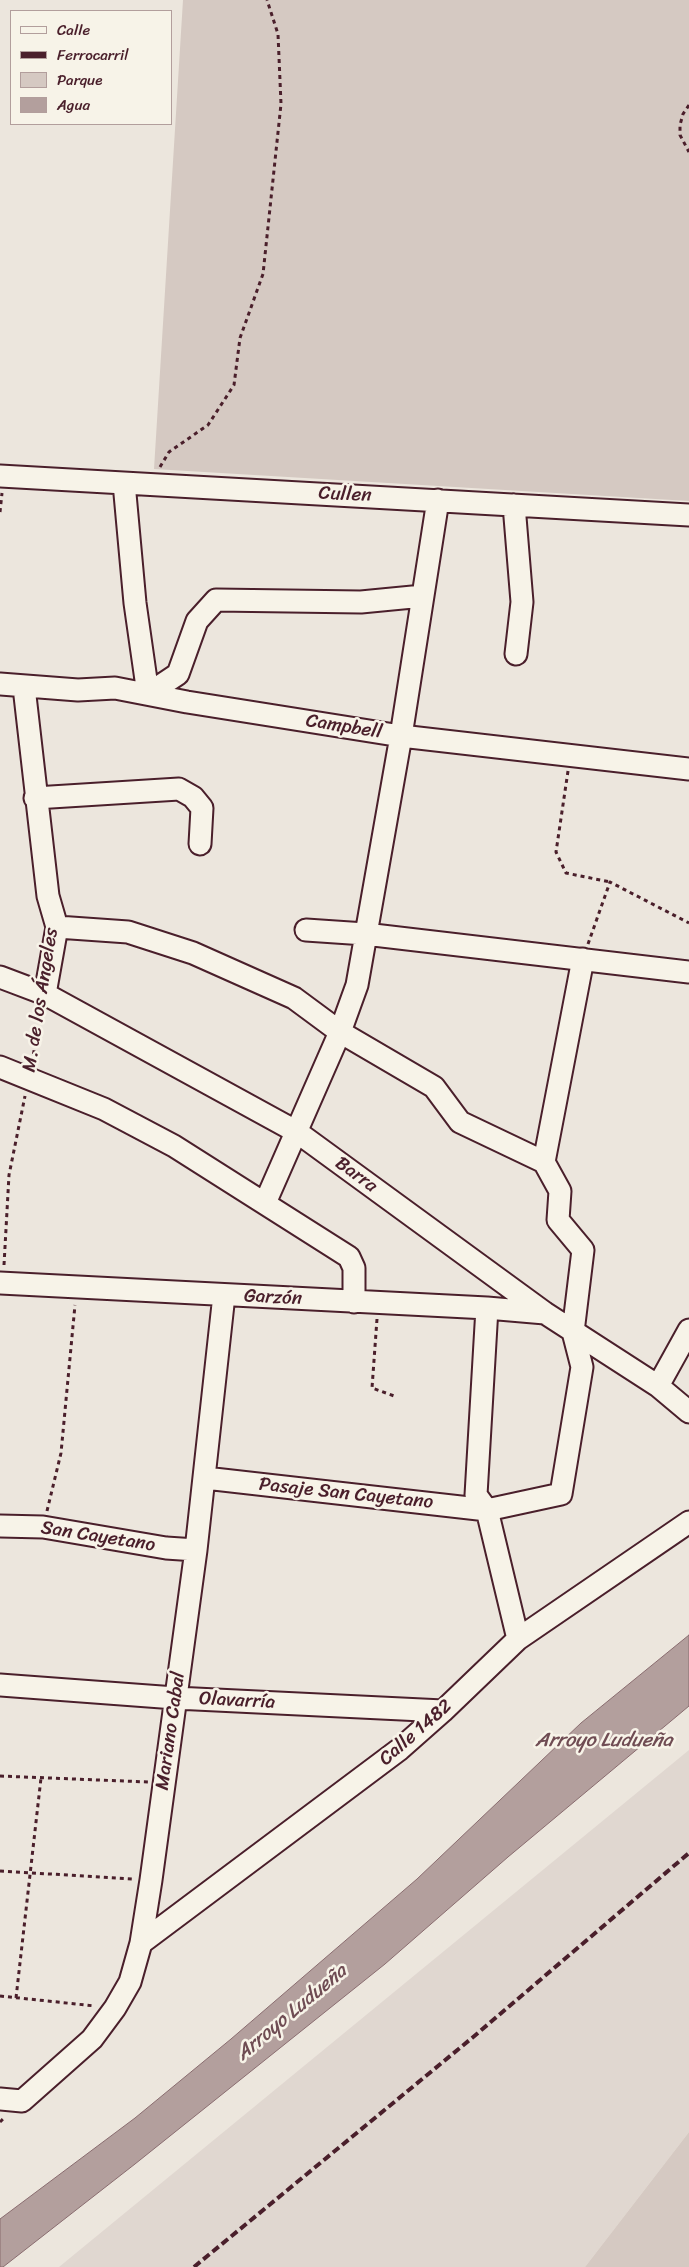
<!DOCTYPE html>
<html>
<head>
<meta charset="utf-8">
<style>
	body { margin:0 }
	#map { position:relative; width:689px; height:2267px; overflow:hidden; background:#ece6dd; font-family:Sriracha,sans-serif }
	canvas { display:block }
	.legend { position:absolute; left:10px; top:10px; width:162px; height:115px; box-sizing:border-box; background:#f7f3e8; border:1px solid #b29e9c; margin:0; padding:6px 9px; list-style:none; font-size:15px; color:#4a1f2b }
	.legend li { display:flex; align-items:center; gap:10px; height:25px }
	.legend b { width:25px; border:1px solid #b29e9c }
</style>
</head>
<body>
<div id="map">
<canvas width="689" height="2267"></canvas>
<ul class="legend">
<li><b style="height:6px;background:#f7f3e8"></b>Calle</li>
<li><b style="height:6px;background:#4a1f2b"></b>Ferrocarril</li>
<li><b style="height:14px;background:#d5c9c2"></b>Parque</li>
<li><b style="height:14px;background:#b39f9d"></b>Agua</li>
</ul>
</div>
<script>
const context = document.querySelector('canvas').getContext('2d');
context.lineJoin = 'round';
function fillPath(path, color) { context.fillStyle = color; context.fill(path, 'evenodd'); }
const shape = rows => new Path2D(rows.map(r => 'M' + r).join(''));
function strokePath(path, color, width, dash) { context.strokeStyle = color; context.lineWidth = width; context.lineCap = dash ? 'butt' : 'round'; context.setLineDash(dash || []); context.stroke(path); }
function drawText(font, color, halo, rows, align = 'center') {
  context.font = font + ' Sriracha,sans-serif'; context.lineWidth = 5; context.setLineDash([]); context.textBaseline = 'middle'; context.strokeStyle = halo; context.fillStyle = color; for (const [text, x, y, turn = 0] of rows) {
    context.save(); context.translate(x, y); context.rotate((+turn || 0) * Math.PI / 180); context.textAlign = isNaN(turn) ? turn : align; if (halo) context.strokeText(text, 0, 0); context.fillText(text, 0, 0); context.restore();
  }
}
fillPath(shape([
	[689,1750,689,2132,585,2267,59,2267]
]), '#e0d7d0');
fillPath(shape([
	[183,0,689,0,689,501,154,469],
	[689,2132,689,2267,585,2267]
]), '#d5c9c2');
const water = shape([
	[689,1635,689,1706,508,1857,385,1964,135,2164,3,2267,0,2267,0,2219,135,2118,231,2039,417,1879,581,1723,689,1635]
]);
fillPath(water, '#b39f9d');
strokePath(water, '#896c6f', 1);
const minor = shape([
	[0,476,689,515],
	[124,483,135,603,148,694],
	[514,505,522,602,516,654],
	[0,684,78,690,115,688,187,702,401,736,689,769],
	[24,687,48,896,57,927,45,994],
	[148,694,178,674,197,621,216,600,361,602,423,596],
	[35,798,179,789,193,797,202,808,200,844],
	[57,927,128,932,193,953,294,998,340,1032,434,1087,460,1122,544,1162,560,1191,558,1220,583,1250,573,1332,582,1367,561,1494,487,1510,205,1478],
	[306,930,365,934,689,972],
	[0,977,45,994,297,1132,545,1313,658,1386,689,1412],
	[0,1067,104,1109,174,1146,349,1257,354,1268,354,1302],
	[544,1162,583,959],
	[265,1203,340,1032,357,985,401,736,438,500],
	[0,1283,487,1308,545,1313],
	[487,1308,476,1495,487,1510,518,1639],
	[658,1386,689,1330],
	[0,1526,43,1527,166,1548,196,1550],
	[0,1685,175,1698,443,1711],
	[141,1943,400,1749,443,1711,518,1639,689,1522],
	[0,2099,22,2101,92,2039,115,2008,130,1982,141,1943,151,1880,196,1550,224,1295]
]);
strokePath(minor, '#4a1f2b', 25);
strokePath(shape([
	[689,105,683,114,680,125,680,135,689,152],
	[160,467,169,452,208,425,234,385,240,338,263,274,281,104,278,34,267,0],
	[0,512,2,493],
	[568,771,556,852,566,873,610,882],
	[588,944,610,882,689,923],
	[32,1062,41,1012],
	[4,1265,9,1175,25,1096],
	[377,1319,372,1388,397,1397],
	[47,1511,61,1453,75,1305],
	[0,1776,148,1782],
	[0,1871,133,1879],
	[0,1996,95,2006],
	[16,1998,41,1778],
	[0,2122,5,2117]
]), '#4a1f2b', 3, [4, 4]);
strokePath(minor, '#f7f3e8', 21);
strokePath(shape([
	[194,2267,472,2038,689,1853]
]), '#4a1f2b', 4, [8, 4]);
drawText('19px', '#4a1f2b', '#f7f3e8', [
	["Cullen",345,495,3],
	["Campbell",344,727,9],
	["M. de los Ángeles",41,1000,-81],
	["Barra",356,1175,36],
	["Garzón",273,1298,3],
	["Pasaje San Cayetano",346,1494,6],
	["San Cayetano",98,1537,9],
	["Olavarría",237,1701,3],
	["Mariano Cabal",171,1731,-82],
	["Calle 1482",416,1733,-41]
]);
drawText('italic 20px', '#6f4c53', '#f7f3e8', [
	["Arroyo Ludueña",604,1741],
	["Arroyo Ludueña",292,2013,-40]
]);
</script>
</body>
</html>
